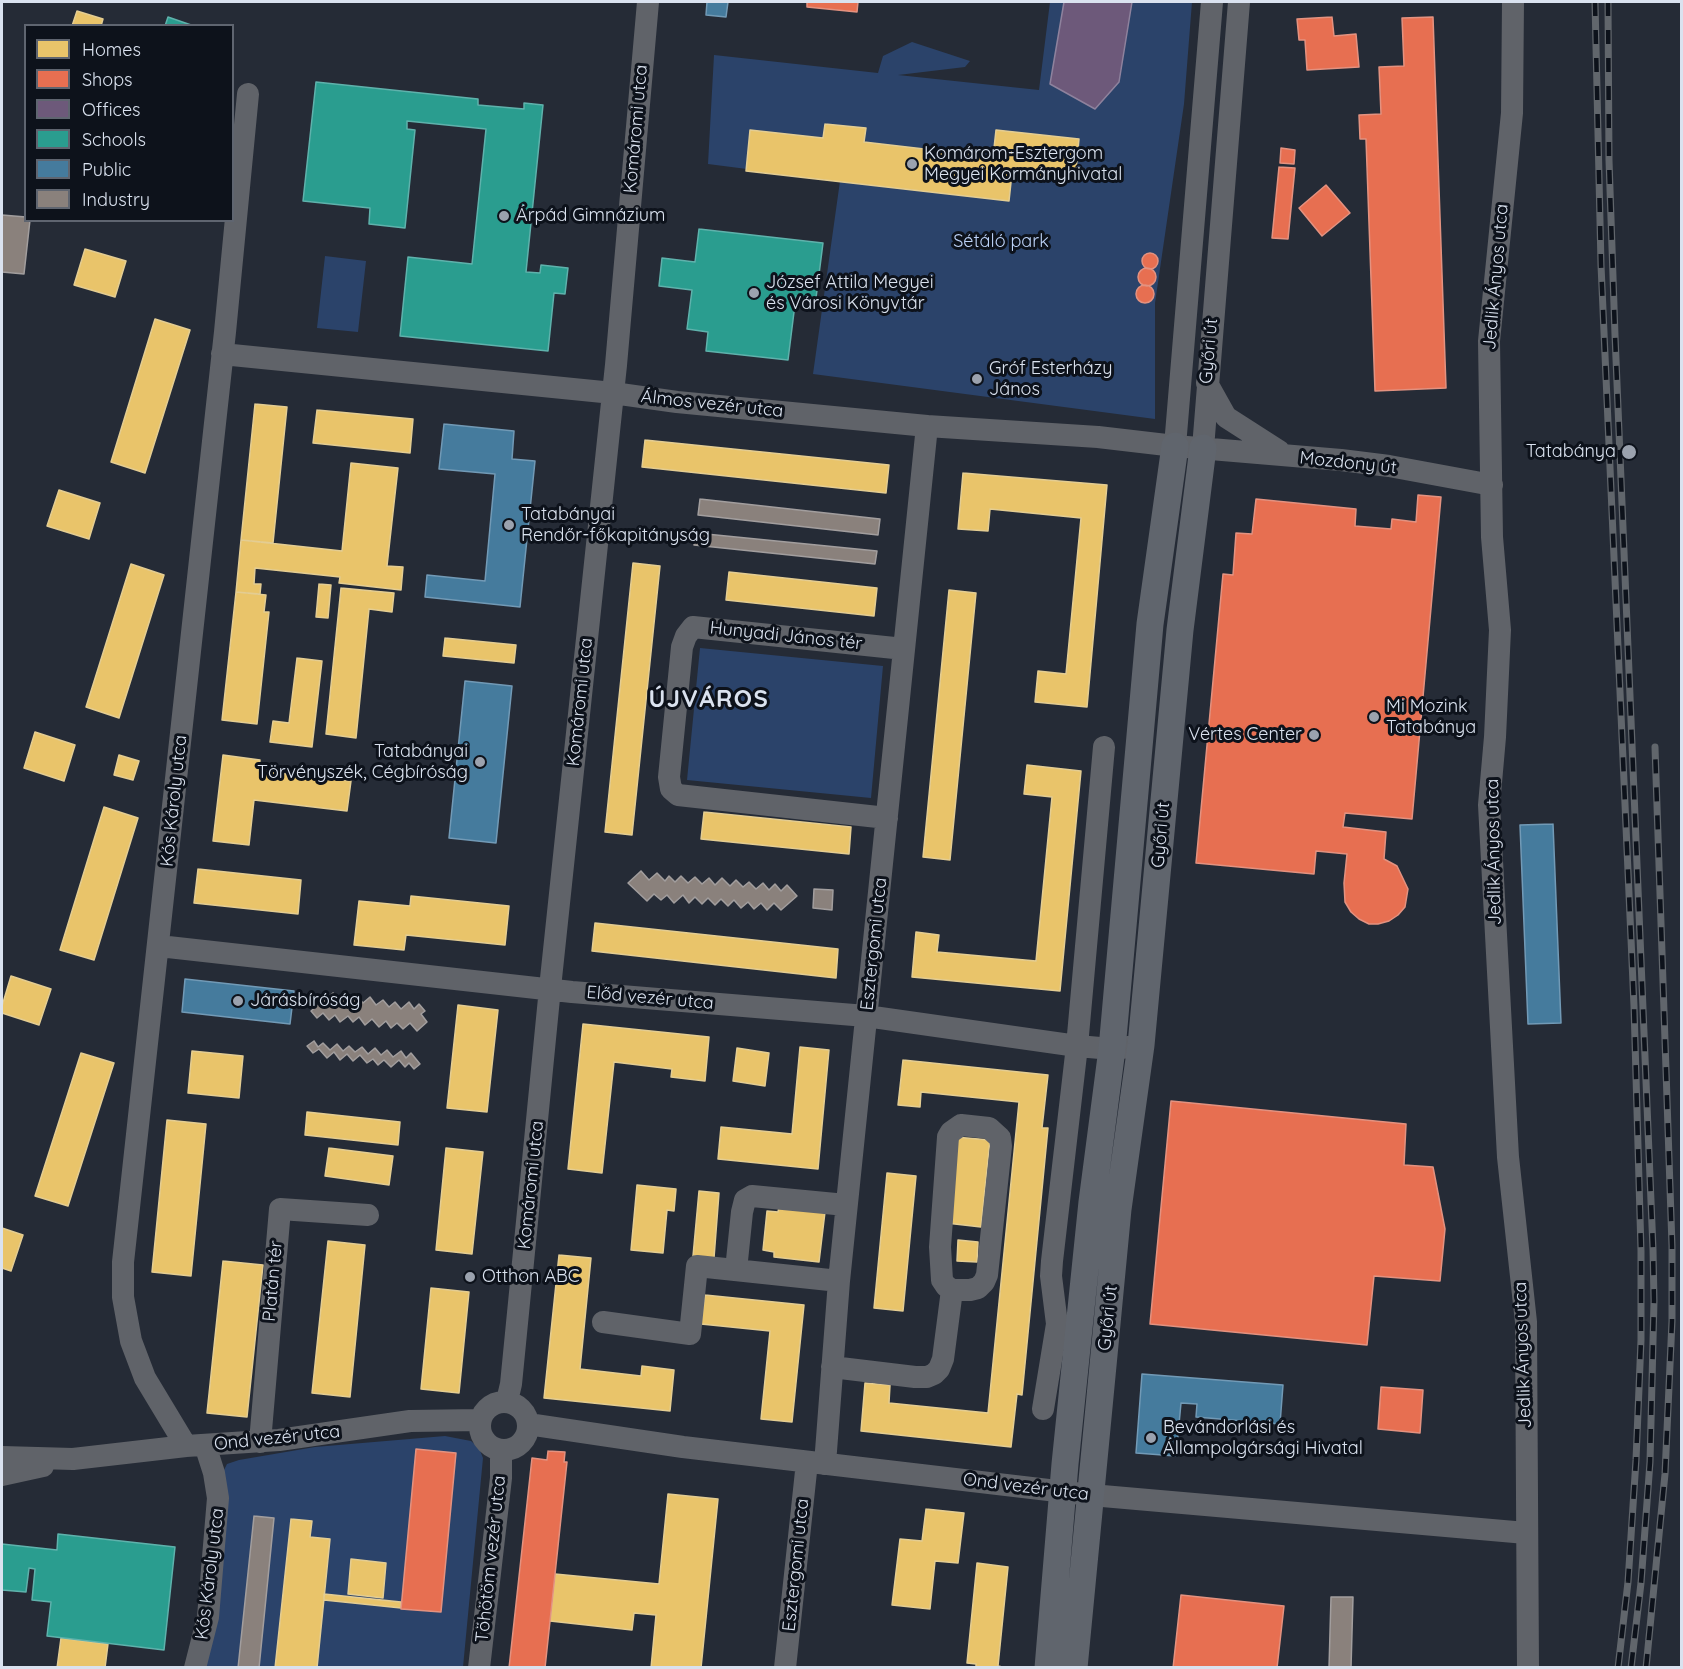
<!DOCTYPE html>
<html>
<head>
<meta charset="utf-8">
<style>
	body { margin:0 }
	#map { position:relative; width:1683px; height:1669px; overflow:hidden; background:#252b36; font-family:Quicksand,sans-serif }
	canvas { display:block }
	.frame { position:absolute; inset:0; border:3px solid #dae2ef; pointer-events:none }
	.legend { position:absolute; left:24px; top:24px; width:210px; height:198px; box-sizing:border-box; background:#0d121b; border:2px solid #5f6570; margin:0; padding:8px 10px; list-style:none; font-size:18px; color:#dae2ef }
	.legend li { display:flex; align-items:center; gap:12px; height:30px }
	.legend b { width:30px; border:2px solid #5f6570 }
</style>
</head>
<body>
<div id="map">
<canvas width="1683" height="1669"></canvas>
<div class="frame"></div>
<ul class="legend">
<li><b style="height:16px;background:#e9c46a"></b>Homes</li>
<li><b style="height:16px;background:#e76f51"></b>Shops</li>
<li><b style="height:16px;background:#6d597a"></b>Offices</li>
<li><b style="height:16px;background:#2a9d8f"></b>Schools</li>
<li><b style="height:16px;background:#457b9d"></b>Public</li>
<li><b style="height:16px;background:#8a817c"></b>Industry</li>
</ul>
</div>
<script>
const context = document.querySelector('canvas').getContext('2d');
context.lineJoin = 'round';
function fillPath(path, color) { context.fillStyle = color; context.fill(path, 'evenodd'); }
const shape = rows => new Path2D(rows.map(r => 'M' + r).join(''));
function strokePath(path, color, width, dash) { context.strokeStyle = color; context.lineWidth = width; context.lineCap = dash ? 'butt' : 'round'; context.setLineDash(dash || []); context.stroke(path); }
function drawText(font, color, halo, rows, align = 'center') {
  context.font = font + ' Quicksand,sans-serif'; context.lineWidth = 6; context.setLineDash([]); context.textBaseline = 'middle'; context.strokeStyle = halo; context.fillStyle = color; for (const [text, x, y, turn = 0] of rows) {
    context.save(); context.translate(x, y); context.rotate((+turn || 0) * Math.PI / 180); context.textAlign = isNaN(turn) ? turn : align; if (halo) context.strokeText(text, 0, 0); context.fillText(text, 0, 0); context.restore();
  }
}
fillPath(shape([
	[1050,2,1192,2,1184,104,1155,303,1155,419,813,374,840,181,708,164,714,55,878,73,883,56,912,42,970,61,965,67,898,75,1039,90],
	[325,256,366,261,358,332,317,328],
	[700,648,883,666,871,798,687,780],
	[445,1436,471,1441,479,1448,483,1458,463,1667,205,1668,224,1470,227,1464,239,1460,315,1447]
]), '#2b436a');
const homes = shape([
	[77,11,103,19,101,26,72,26,77,11],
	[825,124,866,128,864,142,993,157,996,130,1079,139,1075,180,1012,173,1009,201,746,171,750,130,823,138,825,124],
	[85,249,126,261,115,297,74,285,85,249],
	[155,319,190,330,145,473,111,462,155,319],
	[255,404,287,407,273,543,241,540,255,404],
	[317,410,413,419,410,453,313,443,317,410],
	[645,440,889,465,886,493,642,467,645,440],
	[351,463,398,468,387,566,403,567,401,590,339,583,340,577,255,568,254,584,261,584,260,594,236,592,241,540,342,551,351,463],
	[963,473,1107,485,1087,707,1035,702,1038,671,1066,674,1081,518,990,509,988,531,958,529,963,473],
	[59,490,100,503,89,539,47,526,59,490],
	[633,563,660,566,632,835,605,832,633,563],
	[131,564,164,575,119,718,86,707,131,564],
	[729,572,877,588,874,616,726,600,729,572],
	[319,584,331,585,328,618,316,617,319,584],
	[341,588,394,593,392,612,369,609,356,738,326,734,341,588],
	[949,590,976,593,950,860,923,857,949,590],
	[236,592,266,595,264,612,269,612,257,724,222,720,236,592],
	[445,638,516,645,514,663,443,656,445,638],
	[297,658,322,661,312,747,270,742,273,721,289,723,297,658],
	[35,732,75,745,64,781,24,768,35,732],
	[119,755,139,761,133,780,114,775,119,755],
	[223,755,260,760,259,771,351,781,347,811,254,800,249,845,213,841,223,755],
	[1027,765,1081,771,1060,991,912,977,916,932,939,935,937,952,1036,961,1052,797,1024,794,1027,765],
	[104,807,138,818,94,960,60,950,104,807],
	[704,812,851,827,849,854,701,839,704,812],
	[198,869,301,880,298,914,194,903,198,869],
	[411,896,509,906,505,945,406,935,404,950,354,945,359,901,410,906,411,896],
	[595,923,838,949,836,978,592,951,595,923],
	[11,976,51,989,39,1025,2,1013,2,1006,11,976],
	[458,1005,498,1010,487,1112,447,1108,458,1005],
	[583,1024,709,1037,705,1081,671,1077,672,1069,614,1062,602,1173,568,1169,583,1024],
	[800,1047,829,1050,818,1169,718,1159,721,1127,792,1134,800,1047],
	[737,1048,769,1053,765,1086,733,1081,737,1048],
	[192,1051,243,1056,239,1098,188,1093,192,1051],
	[81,1053,114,1063,68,1206,35,1196,81,1053],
	[903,1060,1048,1075,1042,1128,1048,1128,1022,1395,1017,1394,1011,1447,861,1431,865,1383,890,1385,889,1403,988,1413,1019,1102,921,1092,920,1107,898,1105,903,1060],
	[307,1112,400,1122,398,1145,305,1135,307,1112],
	[167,1120,206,1124,191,1276,152,1272,167,1120],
	[955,1137,990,1140,981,1227,946,1223,955,1137],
	[329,1148,393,1156,389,1185,325,1176,329,1148],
	[446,1148,483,1152,472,1254,436,1250,446,1148],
	[887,1173,916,1176,903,1311,874,1308,887,1173],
	[637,1185,676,1189,674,1211,667,1210,663,1253,631,1250,637,1185],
	[699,1191,719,1193,714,1258,693,1256,699,1191],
	[779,1207,825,1212,819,1262,774,1257,774,1252,763,1250,767,1211,778,1212,779,1207],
	[2,1228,23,1235,11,1271,2,1268,2,1228],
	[958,1240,978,1242,977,1262,957,1261,958,1240],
	[328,1241,365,1245,350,1397,312,1393,328,1241],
	[559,1255,591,1258,580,1369,641,1376,642,1366,674,1370,670,1411,544,1398,559,1255],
	[223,1261,263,1265,247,1417,207,1413,223,1261],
	[431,1288,469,1292,459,1393,421,1389,431,1288],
	[705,1295,804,1305,792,1422,761,1419,770,1331,701,1324,705,1295],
	[668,1494,718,1499,701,1668,651,1668,656,1615,634,1613,632,1630,550,1621,555,1574,659,1584,668,1494],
	[926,1509,964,1513,958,1563,935,1561,930,1609,892,1605,900,1539,922,1541,926,1509],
	[291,1519,312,1521,310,1537,330,1539,317,1668,275,1668,291,1519],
	[351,1559,386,1563,383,1598,348,1594,351,1559],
	[977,1563,1008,1567,998,1666,1007,1668,976,1668,976,1664,967,1663,977,1563],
	[324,1594,401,1602,401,1608,324,1600,324,1594],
	[61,1638,108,1644,105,1668,57,1668,61,1638]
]);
fillPath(homes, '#e9c46a');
strokePath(homes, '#e4cd92', 1.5);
const shops = shape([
	[807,2,858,2,857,12,807,7,807,2],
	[1332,17,1334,36,1356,34,1359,67,1307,70,1305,40,1299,40,1297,19,1332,17],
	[1433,17,1446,388,1375,391,1366,139,1360,139,1359,115,1381,114,1379,67,1404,66,1402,18,1433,17],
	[1281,148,1295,150,1294,164,1280,163,1281,148],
	[1279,167,1295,168,1288,239,1272,238,1279,167],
	[1326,185,1350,213,1322,236,1299,208,1326,185],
	'1142 261a8 8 0 1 1 16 0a8 8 0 1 1-16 0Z',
	'1138 277a9 9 0 1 1 18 0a9 9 0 1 1-18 0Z',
	'1136 294a9 9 0 1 1 18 0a9 9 0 1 1-18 0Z',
	[1418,495,1441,497,1412,819,1345,813,1343,827,1386,832,1384,859,1397,866,1408,889,1405,907,1398,915,1389,921,1378,924,1369,924,1359,919,1351,912,1345,902,1344,883,1347,854,1316,851,1314,874,1196,863,1223,574,1233,575,1236,533,1252,534,1256,499,1356,509,1355,526,1391,529,1392,519,1416,522,1418,495],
	[1171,1101,1406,1124,1404,1165,1433,1167,1445,1229,1440,1281,1374,1276,1367,1345,1150,1324,1171,1101],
	[1381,1387,1423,1390,1420,1433,1378,1429,1381,1387],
	[416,1449,456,1453,441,1612,401,1609,416,1449],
	[548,1451,565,1452,564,1462,567,1462,545,1668,509,1668,532,1458,547,1460,548,1451],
	[1181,1595,1284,1606,1277,1668,1173,1668,1181,1595]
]);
fillPath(shops, '#e76f51');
strokePath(shops, '#e39280', 1.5);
const offices = shape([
	[1064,2,1132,2,1119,82,1095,109,1050,84,1064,2]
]);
fillPath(offices, '#6d597a');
strokePath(offices, '#8e829d', 1.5);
const schools = shape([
	[168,17,194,26,165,26,168,17],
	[316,82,478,99,478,105,524,109,524,103,543,105,526,272,540,273,541,265,568,268,565,294,554,293,548,351,400,336,408,257,472,264,486,129,407,121,407,129,415,130,405,228,369,224,370,208,303,201,316,82],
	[699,229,823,243,816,298,796,296,788,360,706,351,708,332,687,329,692,290,659,286,662,258,695,262,699,229],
	[58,1534,175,1547,164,1650,47,1636,51,1602,32,1600,35,1569,29,1568,26,1592,2,1590,2,1544,57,1550,58,1534]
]);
fillPath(schools, '#2a9d8f');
strokePath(schools, '#5fb2ac', 1.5);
const public = shape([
	[707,2,728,2,726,17,706,15,707,2],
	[444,424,514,431,512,459,535,461,520,607,425,597,427,575,485,581,495,474,439,469,444,424],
	[465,681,512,686,496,843,449,838,465,681],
	[1553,824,1561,1023,1528,1024,1520,825,1553,824],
	[185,979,294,991,290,1024,182,1012,185,979],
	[1142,1374,1283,1385,1280,1424,1196,1417,1197,1404,1181,1403,1176,1456,1136,1453,1142,1374]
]);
fillPath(public, '#457b9d');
strokePath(public, '#729ab6', 1.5);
const industry = shape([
	[2,215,26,217,26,220,30,220,24,274,2,272,2,215],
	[700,499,880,519,878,535,698,515,700,499],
	[696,533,877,551,875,564,694,545,696,533],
	[641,871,649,880,657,873,665,881,669,876,675,882,681,876,688,883,695,877,702,884,709,878,715,885,722,878,730,886,736,880,743,887,749,882,756,889,763,883,769,890,775,884,781,891,787,885,797,896,781,910,774,903,767,910,761,903,754,909,748,902,741,908,734,900,728,906,721,899,715,905,708,898,702,904,695,897,689,903,683,895,674,903,667,895,661,900,654,894,647,901,628,883,641,871],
	[814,889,833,890,832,910,813,908,814,889],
	[333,993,338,1000,346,994,351,1001,357,996,363,1003,370,997,376,1005,383,1000,389,1007,395,1002,401,1009,409,1002,414,1009,419,1004,425,1011,421,1014,427,1022,417,1031,410,1023,403,1029,397,1023,391,1028,386,1021,379,1027,372,1019,365,1025,359,1017,353,1022,348,1016,340,1022,335,1015,329,1020,323,1013,317,1018,311,1011,333,993],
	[314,1041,318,1047,323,1043,330,1050,337,1044,343,1051,349,1046,355,1052,362,1047,368,1054,375,1048,381,1055,387,1050,393,1057,401,1051,406,1058,411,1053,420,1064,414,1069,409,1063,405,1067,399,1060,391,1067,384,1060,378,1065,373,1059,367,1063,360,1055,353,1061,347,1054,340,1060,334,1052,327,1058,319,1049,313,1053,307,1046,314,1041],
	[254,1516,274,1518,259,1668,238,1668,254,1516],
	[1331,1597,1353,1597,1351,1668,1329,1668,1331,1597]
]);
fillPath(industry, '#8a817c');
strokePath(industry, '#a29e9e', 1.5);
strokePath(shape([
	[1513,2,1512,113,1489,341,1492,537,1500,630,1495,737,1489,805,1508,1157,1526,1322,1528,1668],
	[222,354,613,393,677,402,927,426,1098,437,1175,446,1341,460,1389,466,1492,485],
	[1207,383,1226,417,1279,451],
	[1175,446,1212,2],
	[1203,448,1239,2],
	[887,818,678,795,671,789,669,777,682,647,686,636,693,627,904,649],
	[159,946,572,992,866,1016,1077,1046,1112,1049,1129,1047],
	[961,1125,989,1128,1000,1138,1001,1146,987,1275,984,1282,978,1288,970,1290,952,1290,946,1286,942,1280,940,1247,948,1137,951,1132,961,1125],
	[736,1270,742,1212,745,1200,752,1196,846,1205],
	[603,1322,690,1334,697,1266,839,1281],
	[832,1367,915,1377,927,1377,934,1374,939,1369,943,1359,952,1290],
	[507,1401,511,1384,550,988,616,365,648,2],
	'480 1426a24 24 0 1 1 48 0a24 24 0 1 1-48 0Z',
	[1043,1409,1057,1324,1051,1276,1052,1261,1077,1046,1104,747],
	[528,1424,683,1447,1091,1495,1526,1533],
	[260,1442,280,1209,368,1215],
	[186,1446,145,1378,131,1341,123,1297,123,1262,225,332,248,94],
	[2,1457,73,1459,186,1446,279,1440,410,1421,480,1420],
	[825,1464,839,1281,927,426],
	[2,1475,43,1466],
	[195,1668,208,1617,218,1498,214,1473,205,1445],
	[479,1668,501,1478,501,1450],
	[785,1668,807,1462]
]), '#606369', 22);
strokePath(shape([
	[1048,1668,1065,1464,1092,1202,1112,1049,1150,624,1175,446],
	[1074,1668,1118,1209,1141,1045,1180,630,1203,448]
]), '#60656d', 27);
const rail = shape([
	[1595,2,1601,265,1634,1006,1641,1251,1641,1340,1636,1460,1628,1582,1618,1668],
	[1608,2,1609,160,1615,335,1653,1249,1654,1301,1650,1462,1641,1583,1631,1668],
	[1646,1668,1665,1474,1672,1321,1672,1246,1655,747]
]);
strokePath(rail, '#61666c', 7);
strokePath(rail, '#0d121b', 4.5, [14]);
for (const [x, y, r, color] of [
	[912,164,6,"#9ba2ae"],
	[504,216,6,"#9ba2ae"],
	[754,293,6,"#9ba2ae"],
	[977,379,6,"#9ba2ae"],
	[1629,452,8,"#9ba2ae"],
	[509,525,6,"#9ba2ae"],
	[1374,717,6,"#9ba2ae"],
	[1314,735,6,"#9ba2ae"],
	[480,762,6,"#9ba2ae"],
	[238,1001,6,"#9ba2ae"],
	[470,1277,6,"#9ba2ae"],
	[1151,1438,6,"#9ba2ae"]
]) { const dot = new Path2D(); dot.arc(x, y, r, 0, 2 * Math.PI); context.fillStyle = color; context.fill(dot); strokePath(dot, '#0d121b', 2); }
drawText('18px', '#dae2ef', '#0d121b', [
	["Komáromi utca",636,129,-85],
	["Jedlik Ányos utca",1496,277,-85],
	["Győri út",1209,351,-85],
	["Álmos vezér utca",712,404,6],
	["Mozdony út",1348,463,6],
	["Hunyadi János tér",786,636,6],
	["Komáromi utca",580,702,-84],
	["Kós Károly utca",174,801,-84],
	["Győri út",1161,835,-85],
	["Jedlik Ányos utca",1494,852,-91],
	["Esztergomi utca",874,944,-84],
	["Előd vezér utca",650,998,5],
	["Komáromi utca",531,1185,-84],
	["Platán tér",273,1281,-85],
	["Győri út",1108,1318,-84],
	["Jedlik Ányos utca",1523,1355,-92],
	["Ond vezér utca",277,1438,-6],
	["Ond vezér utca",1026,1487,7],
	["Töhötöm vezér utca",491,1559,-84],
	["Esztergomi utca",796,1565,-84],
	["Kós Károly utca",210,1574,-83]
]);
drawText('18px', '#dae2ef', '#0d121b', [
	["Komárom-Esztergom",924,154],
	["Megyei Kormányhivatal",924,175],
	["Árpád Gimnázium",516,216],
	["József Attila Megyei",766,283],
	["és Városi Könyvtár",766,304],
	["Gróf Esterházy",989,369],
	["János",989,390],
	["Tatabánya",1616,452,"right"],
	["Tatabányai",521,515],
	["Rendőr-főkapitányság",521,536],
	["Mi Mozink",1386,707],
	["Tatabánya",1386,728],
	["Vértes Center",1302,735,"right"],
	["Tatabányai",468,752,"right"],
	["Törvényszék, Cégbíróság",468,773,"right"],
	["Járásbíróság",250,1001],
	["Otthon ABC",482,1277],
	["Bevándorlási és",1163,1428],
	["Állampolgársági Hivatal",1163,1449]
], 'left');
drawText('18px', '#bdd3f8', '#0d121b', [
	["Sétáló park",1001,242]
]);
context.letterSpacing = '1.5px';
drawText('bold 24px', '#dae2ef', '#0d121b', [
	["ÚJVÁROS",709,700]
]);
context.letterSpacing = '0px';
</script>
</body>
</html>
